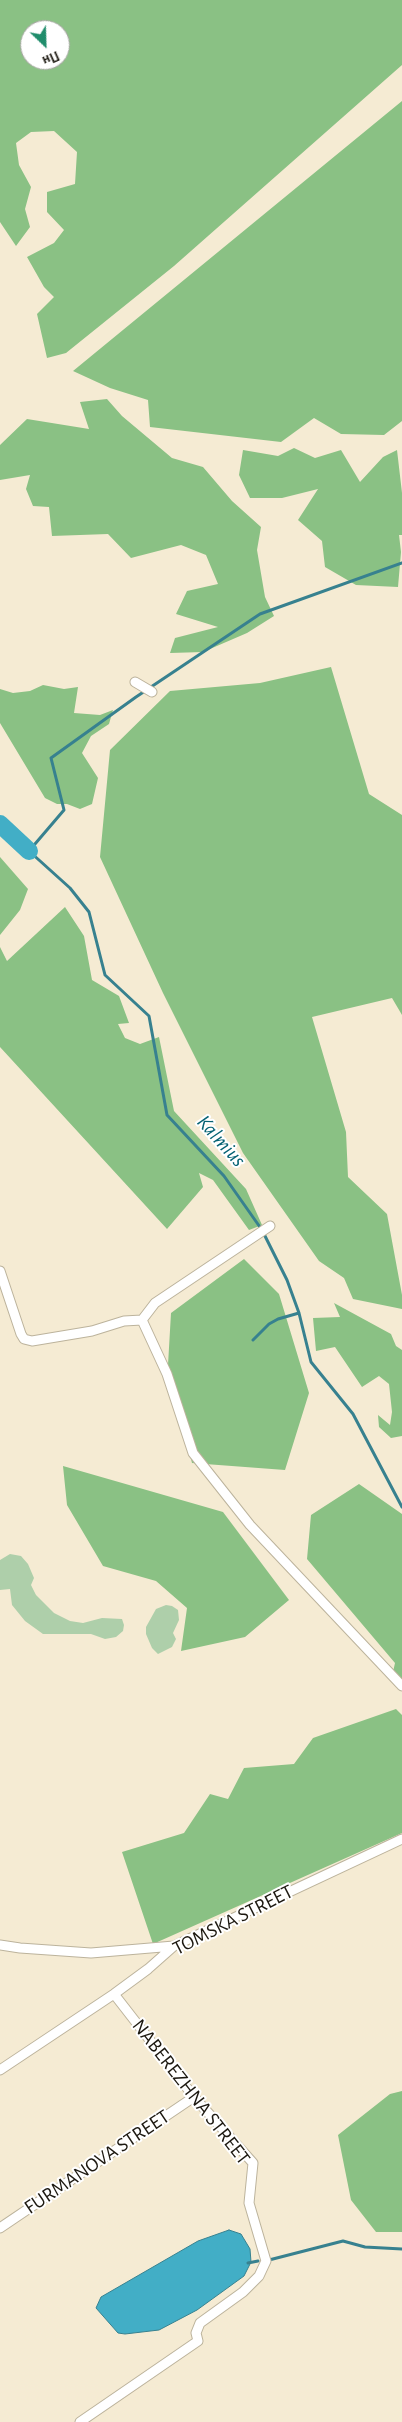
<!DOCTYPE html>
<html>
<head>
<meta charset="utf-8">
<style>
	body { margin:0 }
	#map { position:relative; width:402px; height:2422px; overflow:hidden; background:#f5ebd3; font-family:"Alegreya Sans",sans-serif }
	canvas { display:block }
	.north { position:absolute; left:20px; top:20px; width:50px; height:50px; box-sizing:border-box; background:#fff; border:1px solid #a4a39f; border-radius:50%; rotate:156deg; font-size:14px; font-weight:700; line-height:20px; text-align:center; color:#1c1810 }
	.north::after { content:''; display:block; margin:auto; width:18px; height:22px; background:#208d6c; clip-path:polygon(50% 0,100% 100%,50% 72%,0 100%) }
</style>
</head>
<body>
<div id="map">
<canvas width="402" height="2422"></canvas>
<div class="north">Пн</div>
</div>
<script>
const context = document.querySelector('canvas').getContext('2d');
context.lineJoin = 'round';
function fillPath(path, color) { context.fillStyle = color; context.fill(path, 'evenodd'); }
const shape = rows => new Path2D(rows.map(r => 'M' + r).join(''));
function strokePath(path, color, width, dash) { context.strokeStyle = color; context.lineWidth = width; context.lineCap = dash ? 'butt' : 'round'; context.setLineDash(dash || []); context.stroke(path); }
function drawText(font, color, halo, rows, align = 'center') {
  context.font = font + ' "Alegreya Sans",sans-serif'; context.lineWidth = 4; context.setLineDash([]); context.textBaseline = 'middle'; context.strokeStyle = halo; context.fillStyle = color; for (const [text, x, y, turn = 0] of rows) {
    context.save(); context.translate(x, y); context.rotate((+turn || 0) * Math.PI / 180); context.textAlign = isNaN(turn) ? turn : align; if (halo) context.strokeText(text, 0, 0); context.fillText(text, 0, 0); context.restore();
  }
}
fillPath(shape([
	[10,1554,21,1556,28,1564,34,1578,31,1585,36,1595,54,1613,70,1621,83,1623,102,1618,122,1619,124,1625,123,1631,116,1637,105,1639,91,1634,43,1634,25,1621,12,1605,10,1589,0,1590,0,1560],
	[166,1605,172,1606,178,1610,179,1620,173,1633,176,1639,172,1647,158,1654,152,1648,146,1634,146,1627,156,1609]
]), '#aecfaa');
fillPath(shape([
	[0,0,402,0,402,65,174,266,66,353,47,358,37,314,54,297,44,287,27,257,54,243,64,230,47,212,47,192,75,184,77,152,54,131,31,132,16,143,19,165,31,187,25,209,30,227,16,246,0,222],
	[30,30,60,30,60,60,30,60],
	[402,101,402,421,384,435,341,434,314,418,281,442,150,427,148,400,110,388,73,371],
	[107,399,122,416,172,458,203,467,232,501,261,527,257,550,265,597,274,616,247,633,203,652,170,653,175,638,218,627,176,614,187,591,218,584,206,555,181,545,131,558,108,534,52,536,49,507,33,506,26,489,30,475,0,480,0,445,27,419,89,429,80,402],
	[294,448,315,458,341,450,360,482,383,457,397,450,402,493,402,535,399,535,401,552,398,587,356,585,325,567,322,541,298,520,318,489,282,498,250,498,239,475,243,450,278,456],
	[331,667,369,794,402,815,402,1015,392,998,312,1017,346,1132,348,1177,387,1214,402,1295,402,1309,353,1299,344,1278,319,1261,243,1153,163,993,100,857,110,750,170,691,260,683],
	[43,685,64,689,78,687,74,713,100,715,113,710,109,724,91,736,82,753,98,778,92,804,80,809,67,804,57,804,45,798,0,723,0,689,13,693,30,691],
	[0,857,28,889,20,910,0,935],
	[65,907,84,936,92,980,119,996,129,1023,118,1024,125,1038,140,1044,159,1037,174,1111,246,1189,262,1225,249,1230,213,1180,199,1173,203,1187,167,1229,0,1047,0,947,7,961],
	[244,1259,279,1294,309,1393,285,1470,192,1463,168,1365,171,1313],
	[334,1303,391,1334,396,1346,402,1350,402,1436,391,1438,379,1427,378,1415,390,1425,392,1412,389,1384,379,1376,362,1387,335,1347,316,1351,313,1318,340,1317],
	[63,1466,223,1512,289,1600,245,1637,181,1651,187,1608,156,1581,103,1566,67,1505],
	[359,1484,402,1514,402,1681,393,1672,395,1663,307,1559,311,1515],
	[396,1709,402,1715,402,1833,153,1944,122,1852,184,1833,210,1794,228,1799,244,1768,294,1764,313,1738],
	[402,2091,402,2232,376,2232,351,2200,338,2135,390,2094]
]), '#8ac184');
const water = shape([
	[229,2230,241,2234,250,2249,251,2262,244,2276,197,2310,159,2330,125,2334,118,2333,96,2308,101,2297,198,2241,229,2230]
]);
fillPath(water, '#42aec6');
strokePath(water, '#37818f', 1);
strokePath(shape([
	[402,563,260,614,136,697,51,758,64,810,29,851,70,888,89,912,105,975,149,1016,167,1115,224,1176,262,1230,287,1280,299,1313,311,1362,353,1414,402,1507],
	[253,1340,269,1324,278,1319,299,1313],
	[269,2260,343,2241,365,2247,402,2249],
	[248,2263,258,2261]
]), '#37818f', 3);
strokePath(shape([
	[0,824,29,851]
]), '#42aec6', 18);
const street = shape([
	[135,682,152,692],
	[0,1271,21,1334,24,1339,32,1341,92,1331,124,1321,142,1320,155,1303,270,1226],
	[142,1320,167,1374,193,1453,250,1525,402,1686],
	[0,1945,20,1948,91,1953,174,1946],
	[0,2070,114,1994,148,1969,174,1946,402,1839],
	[0,2228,194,2097],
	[80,2422,198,2341,196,2333,200,2323,243,2292,259,2276,266,2261,249,2203,253,2163,194,2097,114,1994]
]);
strokePath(street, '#bcb39c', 11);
strokePath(street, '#fff', 9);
drawText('20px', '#1c1810', '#fff', [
	["TOMSKA STREET",233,1920,-27],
	["NABEREZHNA STREET",191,2092,52],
	["FURMANOVA STREET",97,2162,-34]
]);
drawText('italic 21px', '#056273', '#fff', [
	["Kalmius",221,1141,48]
]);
</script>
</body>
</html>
